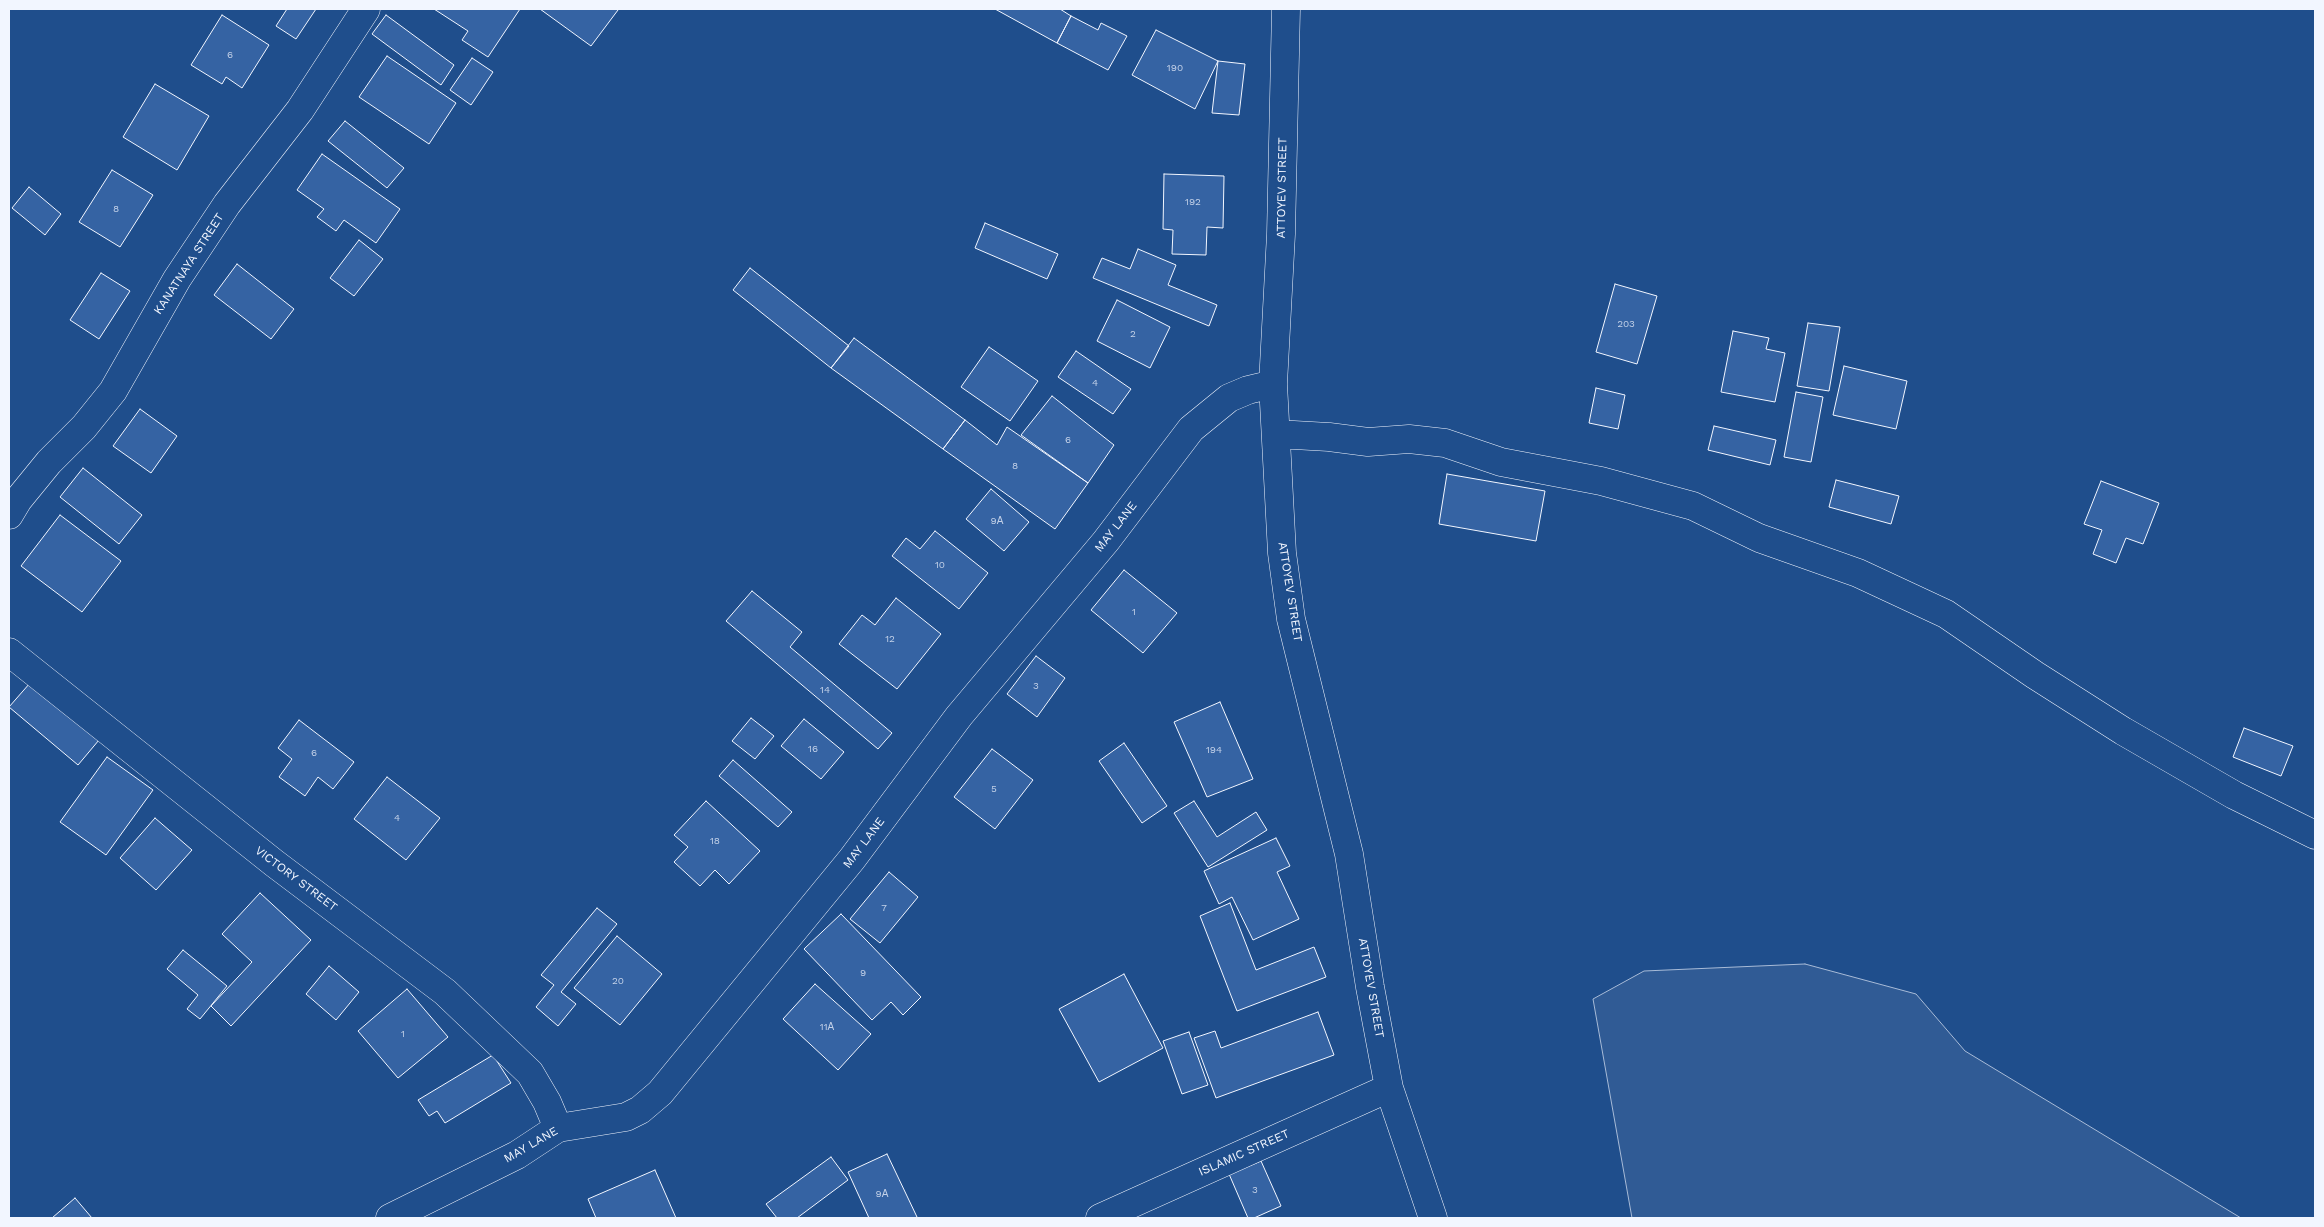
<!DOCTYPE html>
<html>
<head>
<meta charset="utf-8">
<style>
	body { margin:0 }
	#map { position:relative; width:2324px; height:1227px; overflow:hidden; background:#1f4e8c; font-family:"Work Sans",sans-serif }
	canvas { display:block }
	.frame { position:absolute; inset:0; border:10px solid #f2f6ff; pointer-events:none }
</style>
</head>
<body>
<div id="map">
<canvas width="2324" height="1227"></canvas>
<div class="frame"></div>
</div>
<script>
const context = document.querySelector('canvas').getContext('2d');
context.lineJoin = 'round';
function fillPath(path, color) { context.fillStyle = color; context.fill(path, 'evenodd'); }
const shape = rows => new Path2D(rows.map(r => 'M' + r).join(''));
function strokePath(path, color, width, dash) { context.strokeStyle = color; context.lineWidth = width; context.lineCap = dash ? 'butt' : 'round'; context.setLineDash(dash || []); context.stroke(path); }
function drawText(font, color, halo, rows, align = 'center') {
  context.font = font + ' "Work Sans",sans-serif'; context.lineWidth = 4; context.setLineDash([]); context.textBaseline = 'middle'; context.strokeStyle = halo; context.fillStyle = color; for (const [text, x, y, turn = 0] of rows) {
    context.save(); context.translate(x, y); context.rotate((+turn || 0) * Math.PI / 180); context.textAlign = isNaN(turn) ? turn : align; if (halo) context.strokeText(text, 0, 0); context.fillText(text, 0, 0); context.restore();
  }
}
const built = shape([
	[1805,964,1916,994,1965,1051,2241,1218,1632,1218,1593,999,1644,971,1805,964]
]);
fillPath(built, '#305b95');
strokePath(built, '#a8bbd7', 1);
const building = shape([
	[287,9,316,9,296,39,276,26,287,9],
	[434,9,520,9,488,57,462,40,468,31,434,9],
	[540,9,616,9,618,10,591,46,540,9],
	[995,9,1060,9,1071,16,1057,43,995,9],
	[222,15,269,45,242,88,226,77,222,84,191,65,222,15],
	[386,15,454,65,441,85,372,34,386,15],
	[1071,16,1098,30,1101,23,1127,36,1108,70,1057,43,1071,16],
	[1156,30,1218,61,1195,109,1132,75,1156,30],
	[387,56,456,103,429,144,359,97,387,56],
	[472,58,493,72,471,105,450,90,472,58],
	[1218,61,1245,64,1239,115,1212,113,1218,61],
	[155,84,209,116,177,170,123,137,155,84],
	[345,121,404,168,387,188,328,141,345,121],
	[322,154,400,209,376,243,344,220,336,231,317,217,324,209,297,190,322,154],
	[112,170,153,195,120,247,79,222,112,170],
	[1164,174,1224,176,1223,228,1207,227,1206,255,1172,254,1173,230,1163,229,1164,174],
	[29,187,61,214,45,235,12,208,29,187],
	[985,223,1058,254,1047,279,975,248,985,223],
	[359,240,383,259,354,296,330,278,359,240],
	[1138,249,1176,265,1168,285,1217,305,1209,326,1093,278,1102,258,1130,269,1138,249],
	[237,264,294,309,271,339,214,295,237,264],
	[750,268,849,346,831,368,733,290,750,268],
	[101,273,130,291,99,339,70,320,101,273],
	[1615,284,1657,296,1637,364,1596,352,1615,284],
	[1117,300,1170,327,1150,368,1097,341,1117,300],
	[1808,323,1840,327,1829,391,1797,386,1808,323],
	[1733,331,1769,338,1766,349,1785,353,1775,402,1721,392,1733,331],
	[854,338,965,420,943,449,831,368,854,338],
	[989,347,1038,381,1010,421,961,387,989,347],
	[1076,351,1131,389,1113,414,1058,377,1076,351],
	[1844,366,1907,381,1896,429,1833,415,1844,366],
	[1596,388,1625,395,1618,429,1589,423,1596,388],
	[1796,392,1823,397,1811,462,1784,457,1796,392],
	[1052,396,1114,445,1088,483,1021,435,1052,396],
	[140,409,177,436,151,473,113,446,140,409],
	[965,420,997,445,1007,427,1088,483,1055,529,943,449,965,420],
	[1714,426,1776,440,1770,465,1708,450,1714,426],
	[83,468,142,515,119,544,60,497,83,468],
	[1447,474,1545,491,1536,541,1439,524,1447,474],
	[1836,480,1899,496,1891,524,1829,507,1836,480],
	[2101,481,2159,503,2143,544,2126,538,2116,563,2093,554,2102,530,2084,524,2101,481],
	[991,489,1029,522,1004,551,966,519,991,489],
	[60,515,121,561,82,612,21,566,60,515],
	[935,531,988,573,959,609,892,556,906,538,920,549,935,531],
	[1124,570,1177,613,1143,653,1091,610,1124,570],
	[752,591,802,632,790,647,892,733,878,749,726,621,752,591],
	[896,598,941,634,897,689,839,644,862,615,875,625,896,598],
	[1036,656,1065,678,1037,717,1007,694,1036,656],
	[30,683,99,740,78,765,9,707,30,683],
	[1220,702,1253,779,1207,797,1174,722,1220,702],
	[751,718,774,736,755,759,732,741,751,718],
	[804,719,844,752,821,779,781,746,804,719],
	[299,720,354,762,333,789,318,777,305,796,279,777,292,759,278,748,299,720],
	[2244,728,2293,746,2281,776,2233,757,2244,728],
	[1124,743,1167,806,1142,823,1099,761,1124,743],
	[992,749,1033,780,995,829,954,797,992,749],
	[107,757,153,790,106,855,60,822,107,757],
	[733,760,792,812,778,827,719,776,733,760],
	[387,777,440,818,406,860,354,819,387,777],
	[706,801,760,851,729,884,715,870,700,886,674,862,688,847,674,835,706,801],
	[1194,801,1217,837,1256,812,1267,830,1208,867,1174,813,1194,801],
	[155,818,192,850,156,890,120,858,155,818],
	[1276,838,1290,866,1277,872,1299,919,1253,940,1232,897,1219,904,1204,871,1276,838],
	[889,872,918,897,880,943,850,919,889,872],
	[260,893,311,940,231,1026,211,1006,252,962,222,934,260,893],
	[1230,903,1256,970,1314,947,1326,977,1237,1011,1200,916,1230,903],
	[597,908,617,924,561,992,576,1004,558,1026,536,1007,554,985,541,975,597,908],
	[841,914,921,997,903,1015,891,1002,872,1020,804,949,841,914],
	[617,936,662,974,620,1025,574,988,617,936],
	[183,950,227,986,200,1019,187,1009,198,995,167,969,183,950],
	[329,966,359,992,336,1020,306,994,329,966],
	[1124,974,1163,1048,1099,1082,1059,1009,1124,974],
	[815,984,871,1034,838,1070,783,1019,815,984],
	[407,989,448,1037,398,1078,358,1031,407,989],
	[1318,1012,1334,1055,1216,1098,1194,1038,1215,1031,1221,1048,1318,1012],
	[1189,1032,1208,1085,1182,1094,1163,1041,1189,1032],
	[493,1055,511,1083,445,1123,437,1111,429,1116,418,1100,493,1055],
	[887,1154,917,1217,915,1218,869,1218,848,1172,887,1154],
	[831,1157,848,1180,797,1218,777,1218,766,1204,831,1157],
	[1261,1161,1281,1206,1254,1218,1248,1218,1229,1174,1261,1161],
	[655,1170,676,1218,596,1218,588,1199,655,1170],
	[75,1198,92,1218,52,1218,75,1198]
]);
fillPath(building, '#3563a3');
strokePath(building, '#f2f6ff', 1);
const minor = shape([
	[1286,9,1281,234,1273,384,1282,553,1291,619,1349,854,1370,987,1389,1088,1433,1218],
	[1276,434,1329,437,1368,442,1409,439,1445,443,1501,462,1601,481,1693,506,1759,538,1858,573,1946,614,2035,675,2123,731,2234,795,2315,835],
	[9,515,18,500,49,462,84,427,113,391,177,279,227,204,300,110,366,9],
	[9,652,274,863,445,992,530,1073,547,1102,558,1128],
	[390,1218,517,1155,558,1128,626,1117,640,1110,660,1093,852,859,959,716,1106,541,1191,429,1229,398,1248,390,1273,384],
	[1100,1218,1389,1088]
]);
strokePath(minor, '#f2f6ff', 29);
strokePath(minor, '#1f4e8c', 28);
drawText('10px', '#c3d1e8', null, [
	["6",230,55],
	["190",1175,68],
	["192",1193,202],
	["8",116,209],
	["203",1626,324],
	["2",1133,334],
	["4",1095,383],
	["6",1068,440],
	["8",1015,466],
	["9А",997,521],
	["10",940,565],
	["1",1134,612],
	["12",890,639],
	["3",1036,686],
	["14",825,690],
	["16",813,749],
	["194",1214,750],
	["6",314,753],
	["5",994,789],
	["4",397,818],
	["18",715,841],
	["7",884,908],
	["9",863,973],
	["20",618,981],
	["11А",827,1027],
	["1",403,1034],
	["3",1255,1190],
	["9А",882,1194]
]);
drawText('12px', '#f2f6ff', '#1f4e8c', [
	["ATTOYEV STREET",1282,188,-89],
	["KANATNAYA STREET",189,264,-57],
	["MAY LANE",1116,527,-52],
	["ATTOYEV STREET",1290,592,81],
	["MAY LANE",864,843,-53],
	["VICTORY STREET",296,879,37],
	["ATTOYEV STREET",1371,988,80],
	["MAY LANE",531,1145,-30],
	["ISLAMIC STREET",1244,1153,-24]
]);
</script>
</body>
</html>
